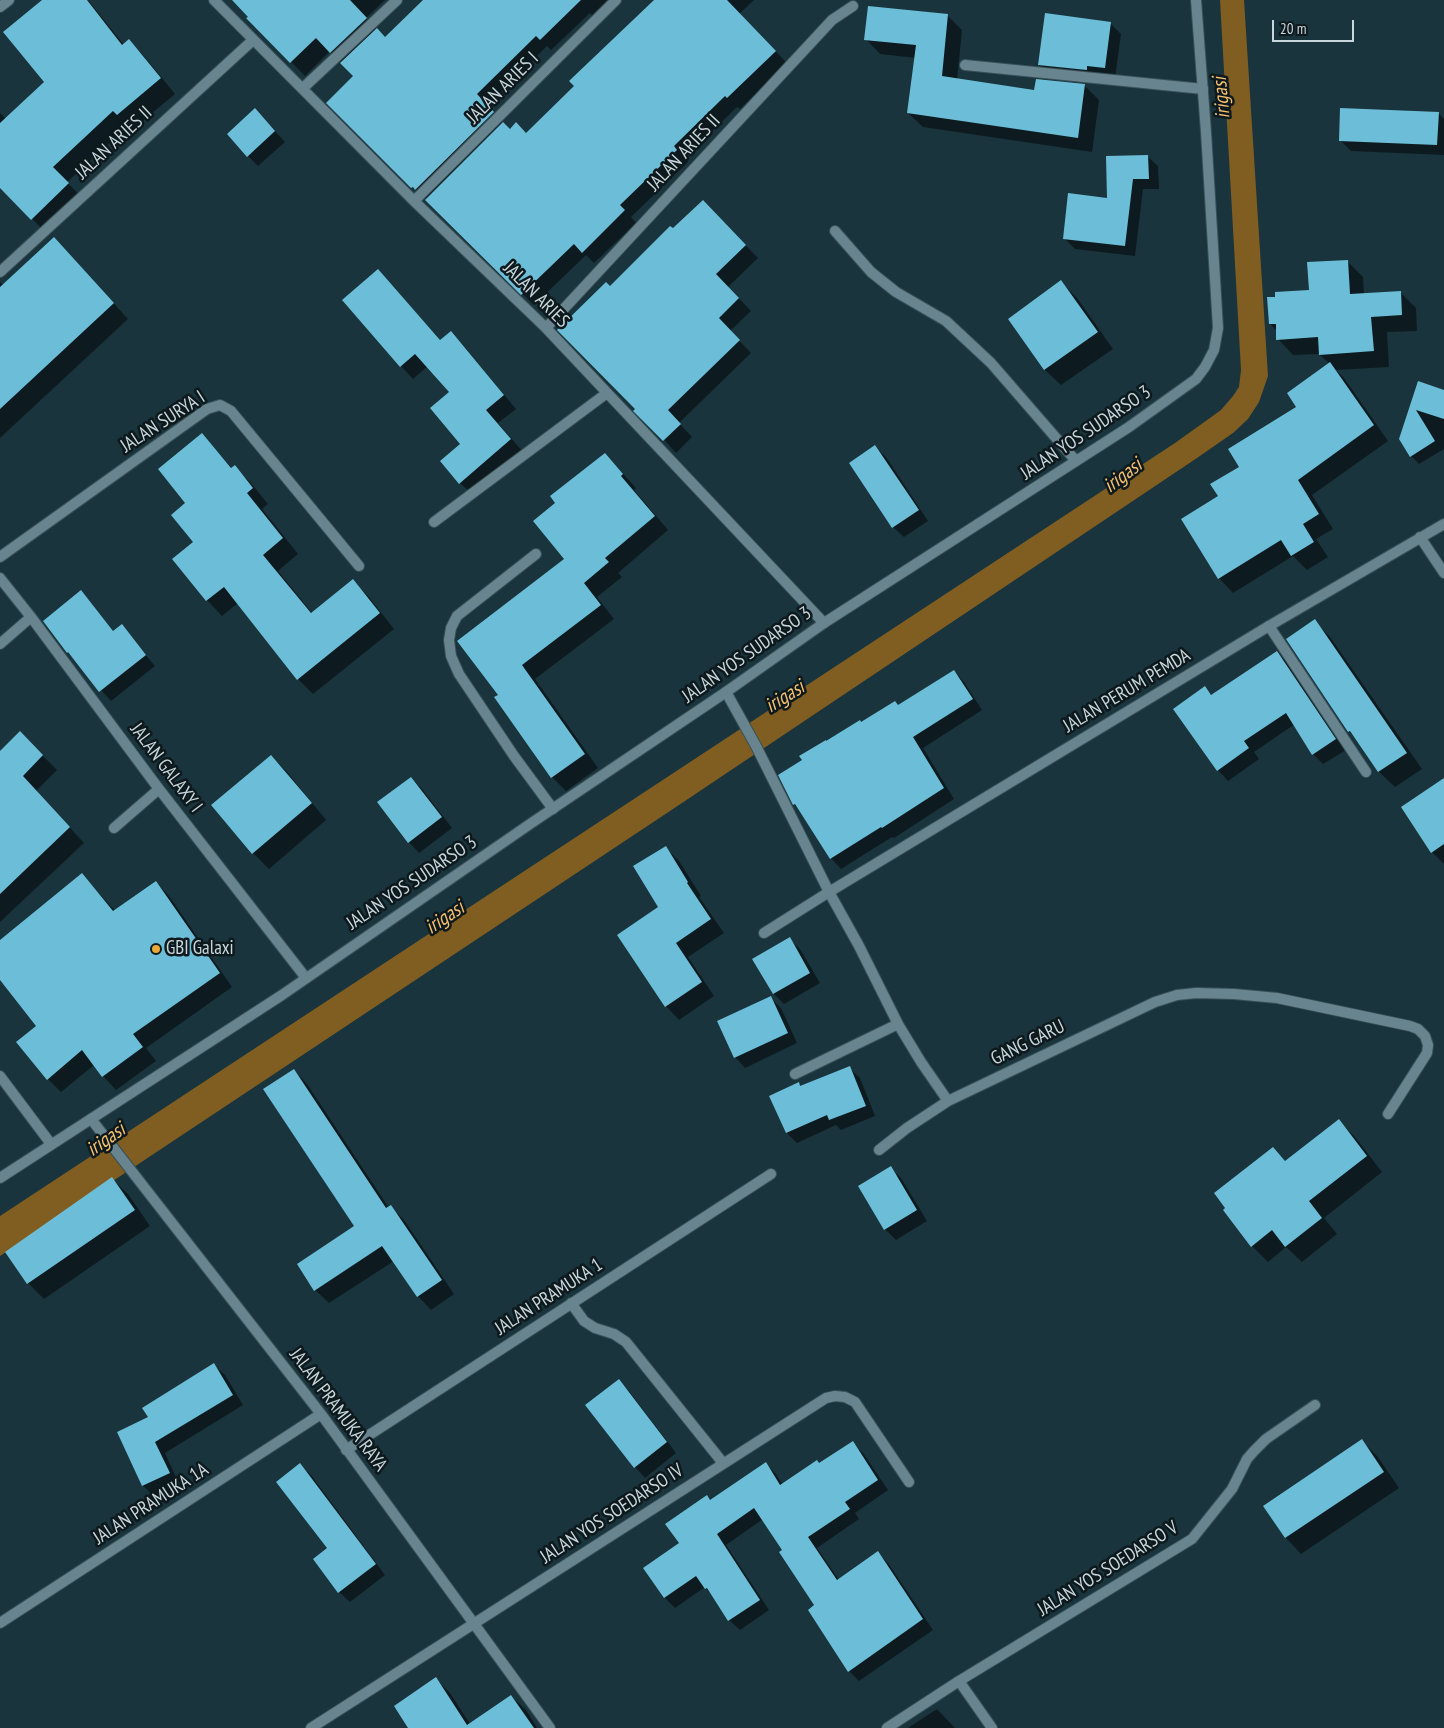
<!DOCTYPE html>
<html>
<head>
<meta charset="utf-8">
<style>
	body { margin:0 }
	#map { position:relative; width:1444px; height:1728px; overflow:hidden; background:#19343c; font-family:"PT Sans Narrow",sans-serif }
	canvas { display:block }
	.scale { position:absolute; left:1272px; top:20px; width:82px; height:22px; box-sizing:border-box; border:2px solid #c8d7dd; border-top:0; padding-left:6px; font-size:15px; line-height:18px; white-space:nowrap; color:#c8d7dd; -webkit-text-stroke:4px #0e191d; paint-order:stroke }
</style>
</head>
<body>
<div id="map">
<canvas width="1444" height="1728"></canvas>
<div class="scale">20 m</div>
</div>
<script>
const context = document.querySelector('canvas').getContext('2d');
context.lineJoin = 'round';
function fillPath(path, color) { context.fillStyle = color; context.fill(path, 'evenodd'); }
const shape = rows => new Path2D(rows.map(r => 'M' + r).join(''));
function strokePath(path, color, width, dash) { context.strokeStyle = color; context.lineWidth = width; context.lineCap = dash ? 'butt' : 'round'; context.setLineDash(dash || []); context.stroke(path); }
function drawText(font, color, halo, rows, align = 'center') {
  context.font = font + ' "PT Sans Narrow",sans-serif'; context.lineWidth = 5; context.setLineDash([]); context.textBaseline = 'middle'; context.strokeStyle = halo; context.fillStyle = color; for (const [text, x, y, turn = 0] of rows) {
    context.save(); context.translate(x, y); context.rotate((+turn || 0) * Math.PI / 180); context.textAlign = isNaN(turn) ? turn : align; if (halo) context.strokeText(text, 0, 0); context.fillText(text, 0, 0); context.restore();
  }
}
fillPath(shape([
	[1220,0,1244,0,1268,376,1259,402,1248,419,1233,433,1197,458,676,807,0,1256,0,1216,1175,443,1221,410,1233,396,1239,387,1241,370]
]), '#805d21');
fillPath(shape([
	[44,0,88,0,124,45,129,41,144,56,175,94,133,129,129,125,67,182,83,199,47,234,0,186,0,113,6,119,45,83],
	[233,0,385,0,366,18,385,39,432,0,608,0,592,15,590,13,551,50,547,46,487,106,510,130,526,134,576,86,656,0,754,0,739,14,787,63,740,109,737,107,684,159,688,162,631,217,636,223,594,263,586,255,534,305,424,197,423,198,328,103,355,76,330,51,305,76,248,18,250,17],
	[947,15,962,30,957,80,1035,91,1084,85,1099,100,1092,152,923,127,908,113,916,58,880,54,866,39],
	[1110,23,1121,34,1115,78,1050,75,1039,65],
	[1438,113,1444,119,1444,155,1351,151,1340,140],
	[265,120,285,142,258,166,248,156],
	[1147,156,1158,166,1159,189,1143,189,1135,256,1075,249,1064,238,1108,199],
	[715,214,758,258,728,287,751,311,730,331,751,353,679,423,692,437,676,453,637,409,610,288,673,230],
	[69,254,128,319,0,438,0,282,3,285],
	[1347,261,1363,277,1364,294,1400,292,1416,308,1417,331,1387,332,1389,367,1336,370,1344,378,1388,441,1312,495,1333,529,1316,539,1328,557,1307,570,1293,556,1233,593,1219,578,1220,497,1240,467,1298,407,1330,364,1319,354,1293,355,1278,339,1277,331,1270,324],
	[378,270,441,341,451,332,463,345,516,409,498,423,523,452,473,495,460,483,461,444,451,393,428,366,413,379,401,366],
	[1061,282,1077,298,1113,349,1061,385,1045,370,1010,319],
	[1419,382,1444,391,1444,449,1419,464,1411,456],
	[202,435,232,468,234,467,250,482,268,504,262,509,298,554,278,571,312,613,353,581,368,596,394,629,313,694,298,679,238,603,222,616,207,600,187,504],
	[875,447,886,457,928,521,904,537,893,527],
	[605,454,636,488,634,490,668,530,618,573,622,577,597,597,614,619,535,679,598,768,566,791,552,777,499,695,566,560,557,503],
	[81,592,114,632,121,626,155,666,111,701,68,652],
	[1314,621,1330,637,1422,769,1395,787,1379,772,1357,740,1349,731],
	[1277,653,1288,663,1346,750,1323,764,1313,754,1295,724,1254,752,1259,759,1228,781,1218,770,1175,709,1204,688,1213,696],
	[954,671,964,682,982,710,923,748,954,799,894,838,892,837,841,869,831,858,802,812,794,804,780,776,862,724,898,706],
	[20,733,57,770,36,791,84,843,0,922,0,753],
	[271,756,287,772,326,820,269,869,253,853],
	[411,778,422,789,452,828,419,853,409,842],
	[1444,779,1444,864,1432,852],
	[666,848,679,861,701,896,699,897,724,933,688,957,714,996,679,1020,666,1006,660,908],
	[82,875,115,911,156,882,169,896,232,987,146,1048,156,1061,116,1090,103,1076,94,1065,61,1092,48,1079,38,1026,0,978,0,942],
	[789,939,800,949,820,983,784,1004,774,994],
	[771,998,781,1008,797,1043,745,1068,735,1057],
	[849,1068,860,1078,875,1116,841,1130,836,1125,797,1143,787,1133,798,1084,801,1087],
	[294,1070,307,1084,389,1208,391,1207,404,1220,454,1294,431,1310,418,1296,394,1261,329,1303,315,1290,356,1226],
	[1339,1121,1355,1137,1382,1172,1324,1218,1337,1234,1302,1262,1286,1247,1268,1262,1252,1246,1273,1149,1286,1162],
	[890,1168,901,1178,927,1221,896,1240,885,1229,860,1186],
	[112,1179,128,1194,150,1226,44,1299,28,1283,7,1252],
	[214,1365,225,1375,243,1405,165,1453,179,1484,154,1496,143,1486,118,1433,149,1418],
	[619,1381,629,1391,676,1453,645,1478,635,1467],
	[1362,1441,1378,1457,1399,1488,1301,1554,1286,1538,1265,1506],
	[852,1442,863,1453,888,1490,855,1513,859,1519,817,1548,839,1580,878,1553,888,1563,933,1630,859,1681,849,1671,816,1606,783,1550,763,1519,726,1545,769,1610,740,1630,729,1620,713,1596,705,1587,675,1608,665,1598,645,1568,681,1544,711,1501,765,1463,776,1474,783,1485,820,1465],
	[300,1465,311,1475,385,1575,350,1602,339,1592,329,1549],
	[436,1679,450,1693,470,1724,511,1696,526,1710,537,1728,410,1728],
	[937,1709,955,1728,908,1728]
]), '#0007');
fillPath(shape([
	[42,0,87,0,122,45,129,39,161,78,117,115,113,111,53,167,69,183,31,220,0,188,0,123,44,82,3,32],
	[232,0,350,0,367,18,330,53,316,38,290,63,246,18,248,17],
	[423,0,581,0,540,40,536,36,477,94,494,112,415,190,413,187,411,188,326,103,353,76,340,63,377,28,385,37],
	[654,0,727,0,776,51,727,98,725,96,674,146,677,150,620,205,625,210,582,253,574,244,521,295,425,200,503,122,510,129,516,122,526,133,574,86,569,81],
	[868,6,948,14,942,76,1034,90,1036,79,1085,84,1078,138,907,113,916,45,864,40],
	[1045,13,1111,22,1105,68,1087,66,1087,70,1038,65],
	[255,108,275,131,247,157,227,134],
	[1340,108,1439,112,1437,145,1339,141],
	[1148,155,1149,179,1133,179,1125,246,1063,239,1068,193,1107,198,1106,156],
	[703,200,746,245,716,274,739,298,719,318,740,340,668,410,681,424,663,441,633,411,635,409,557,330,606,282,610,286,670,226,673,228],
	[54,237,114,303,0,409,0,287],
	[1348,260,1350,294,1401,291,1402,315,1371,317,1374,351,1319,355,1318,337,1276,340,1276,324,1269,324,1267,297,1275,297,1275,292,1309,290,1307,262],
	[378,269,440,340,451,331,504,395,486,410,511,439,459,484,440,461,460,444,430,408,449,392,415,354,400,367,342,300],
	[1061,280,1098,332,1044,370,1008,319],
	[1330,362,1374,425,1298,480,1319,514,1303,524,1314,542,1291,556,1281,540,1218,579,1181,519,1218,496,1210,484,1239,467,1228,449,1296,407,1287,393],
	[1418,381,1444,390,1444,419,1416,410,1435,441,1410,457,1399,439],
	[202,433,231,468,235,465,253,488,247,493,283,538,263,555,311,613,353,579,380,613,297,680,224,587,206,601,172,559,193,542,171,515,185,503,158,469],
	[875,445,919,510,892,528,849,463],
	[605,453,623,474,621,476,655,516,605,558,609,562,584,583,601,605,522,665,585,754,551,778,494,697,498,695,457,641,564,559,533,521,555,503,550,496],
	[81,590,113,631,122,624,146,655,99,692,68,652,67,653,43,621],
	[1315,619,1407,753,1378,772,1350,731,1348,732,1286,639],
	[1277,651,1336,739,1312,755,1286,713,1244,741,1249,748,1217,771,1173,709,1205,686,1211,695],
	[954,670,973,699,913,737,944,788,882,828,881,827,830,859,795,804,793,805,778,775,802,760,799,756,826,740,826,741,860,720,861,722,895,701,898,705],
	[20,731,43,755,23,776,70,827,0,894,0,751],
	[271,755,312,803,252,854,211,805],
	[411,777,442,817,408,843,377,802],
	[1444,778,1444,844,1431,853,1401,807],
	[666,846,688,882,687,883,711,919,676,943,702,982,665,1007,617,935,658,907,633,866],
	[82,873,113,911,156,881,220,973,133,1034,143,1047,102,1077,82,1050,47,1080,16,1042,36,1026,0,980,0,940],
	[790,937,810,973,773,994,752,959],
	[771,996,788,1033,734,1058,717,1021],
	[850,1066,866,1106,829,1120,827,1115,786,1133,769,1096,799,1082,800,1086],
	[294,1069,386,1208,391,1205,442,1280,417,1297,382,1246,314,1291,297,1264,354,1226,263,1089],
	[1339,1119,1367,1156,1309,1201,1322,1218,1285,1247,1272,1230,1251,1247,1223,1210,1225,1208,1214,1193,1273,1147,1285,1161],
	[891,1166,917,1210,884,1230,858,1186],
	[112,1177,135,1210,27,1284,5,1252],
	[214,1363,233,1395,155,1442,170,1473,142,1486,117,1432,148,1417,142,1408],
	[619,1379,667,1442,634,1468,585,1405],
	[1362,1439,1384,1472,1285,1538,1263,1506],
	[853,1441,878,1480,845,1502,850,1509,808,1537,837,1580,878,1551,923,1619,848,1672,808,1610,814,1605,779,1552,782,1550,754,1508,717,1534,760,1600,728,1621,707,1588,705,1589,696,1576,664,1598,643,1568,679,1543,665,1524,707,1495,710,1500,766,1462,780,1485,817,1460,819,1463],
	[300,1463,376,1564,338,1593,313,1559,327,1548,276,1482],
	[436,1677,467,1725,511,1695,534,1728,408,1728,394,1706]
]), '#6cbed8');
const service = shape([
	[965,65,1203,89],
	[835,231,871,272,896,292,946,321,991,363,1076,461],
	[1269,626,1366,772]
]);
const minor = shape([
	[214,0,414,201,546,328,824,623],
	[0,7,9,0],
	[303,88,397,0],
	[414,201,616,0],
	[0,272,253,40],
	[546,328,820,33,832,20,853,6],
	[434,522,607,393],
	[1420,537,1444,573],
	[536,554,457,616,451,628,449,640,451,656,459,674,514,756,553,809],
	[0,557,207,409,220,405,231,411,359,566],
	[0,578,31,617,159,789,306,978],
	[0,644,31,617],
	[726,692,756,746,829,892,859,946,898,1024,921,1062,948,1101,1155,1002,1177,995,1196,993,1234,994,1277,998,1410,1026,1418,1029,1425,1036,1428,1045,1427,1053,1388,1114],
	[114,828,159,789],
	[764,933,829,892,1269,626,1444,524],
	[795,1074,898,1024],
	[0,1076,51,1144],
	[91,1119,321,1414,550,1728],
	[879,1150,907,1128,948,1101],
	[571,1303,584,1321,595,1328,614,1334,626,1342,723,1463],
	[346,1450,771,1174],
	[0,1623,321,1414],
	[959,1681,992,1728],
	[311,1728,826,1398,835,1396,845,1397,855,1402,909,1482],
	[887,1728,959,1681,1192,1539,1232,1489,1247,1459,1254,1451,1266,1439,1315,1405]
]);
const tertiary = shape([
	[0,1178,282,995,530,824,726,692,824,623,1129,427,1196,379,1205,367,1214,350,1218,328,1206,132,1196,0]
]);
strokePath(service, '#395057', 12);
strokePath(minor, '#395057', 12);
strokePath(tertiary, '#395057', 12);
strokePath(service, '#68858f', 10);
strokePath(minor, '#68858f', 10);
strokePath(tertiary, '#68858f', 10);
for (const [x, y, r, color] of [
	[156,949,5,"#eaaa39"]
]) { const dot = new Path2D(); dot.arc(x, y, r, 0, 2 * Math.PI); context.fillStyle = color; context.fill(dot); strokePath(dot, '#0e191d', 2); }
drawText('19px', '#c8d7dd', '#0e191d', [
	["JALAN ARIES I",503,88,-45],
	["JALAN ARIES II",114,143,-43],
	["JALAN ARIES II",684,153,-47],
	["JALAN ARIES",536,295,45],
	["JALAN SURYA I",163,422,-33],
	["JALAN YOS SUDARSO 3",1086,433,-34],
	["JALAN YOS SUDARSO 3",747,655,-35],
	["JALAN PERUM PEMDA",1127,691,-31],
	["JALAN GALAXY I",166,768,53],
	["JALAN YOS SUDARSO 3",412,883,-34],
	["GANG GARU",1028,1043,-26],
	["JALAN PRAMUKA 1",549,1297,-33],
	["JALAN PRAMUKA RAYA",338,1410,53],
	["JALAN PRAMUKA 1A",151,1504,-33],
	["JALAN YOS SOEDARSO IV",612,1514,-33],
	["JALAN YOS SOEDARSO V",1108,1569,-32]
]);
drawText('19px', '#c8d7dd', '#0e191d', [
	["GBI Galaxi",166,949]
], 'left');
drawText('italic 20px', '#f7c26f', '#0e191d', [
	["irigasi",1222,98,-95],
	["irigasi",1123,476,-37],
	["irigasi",785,697,-32],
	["irigasi",445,918,-34],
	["irigasi",106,1140,-35]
]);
</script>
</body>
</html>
